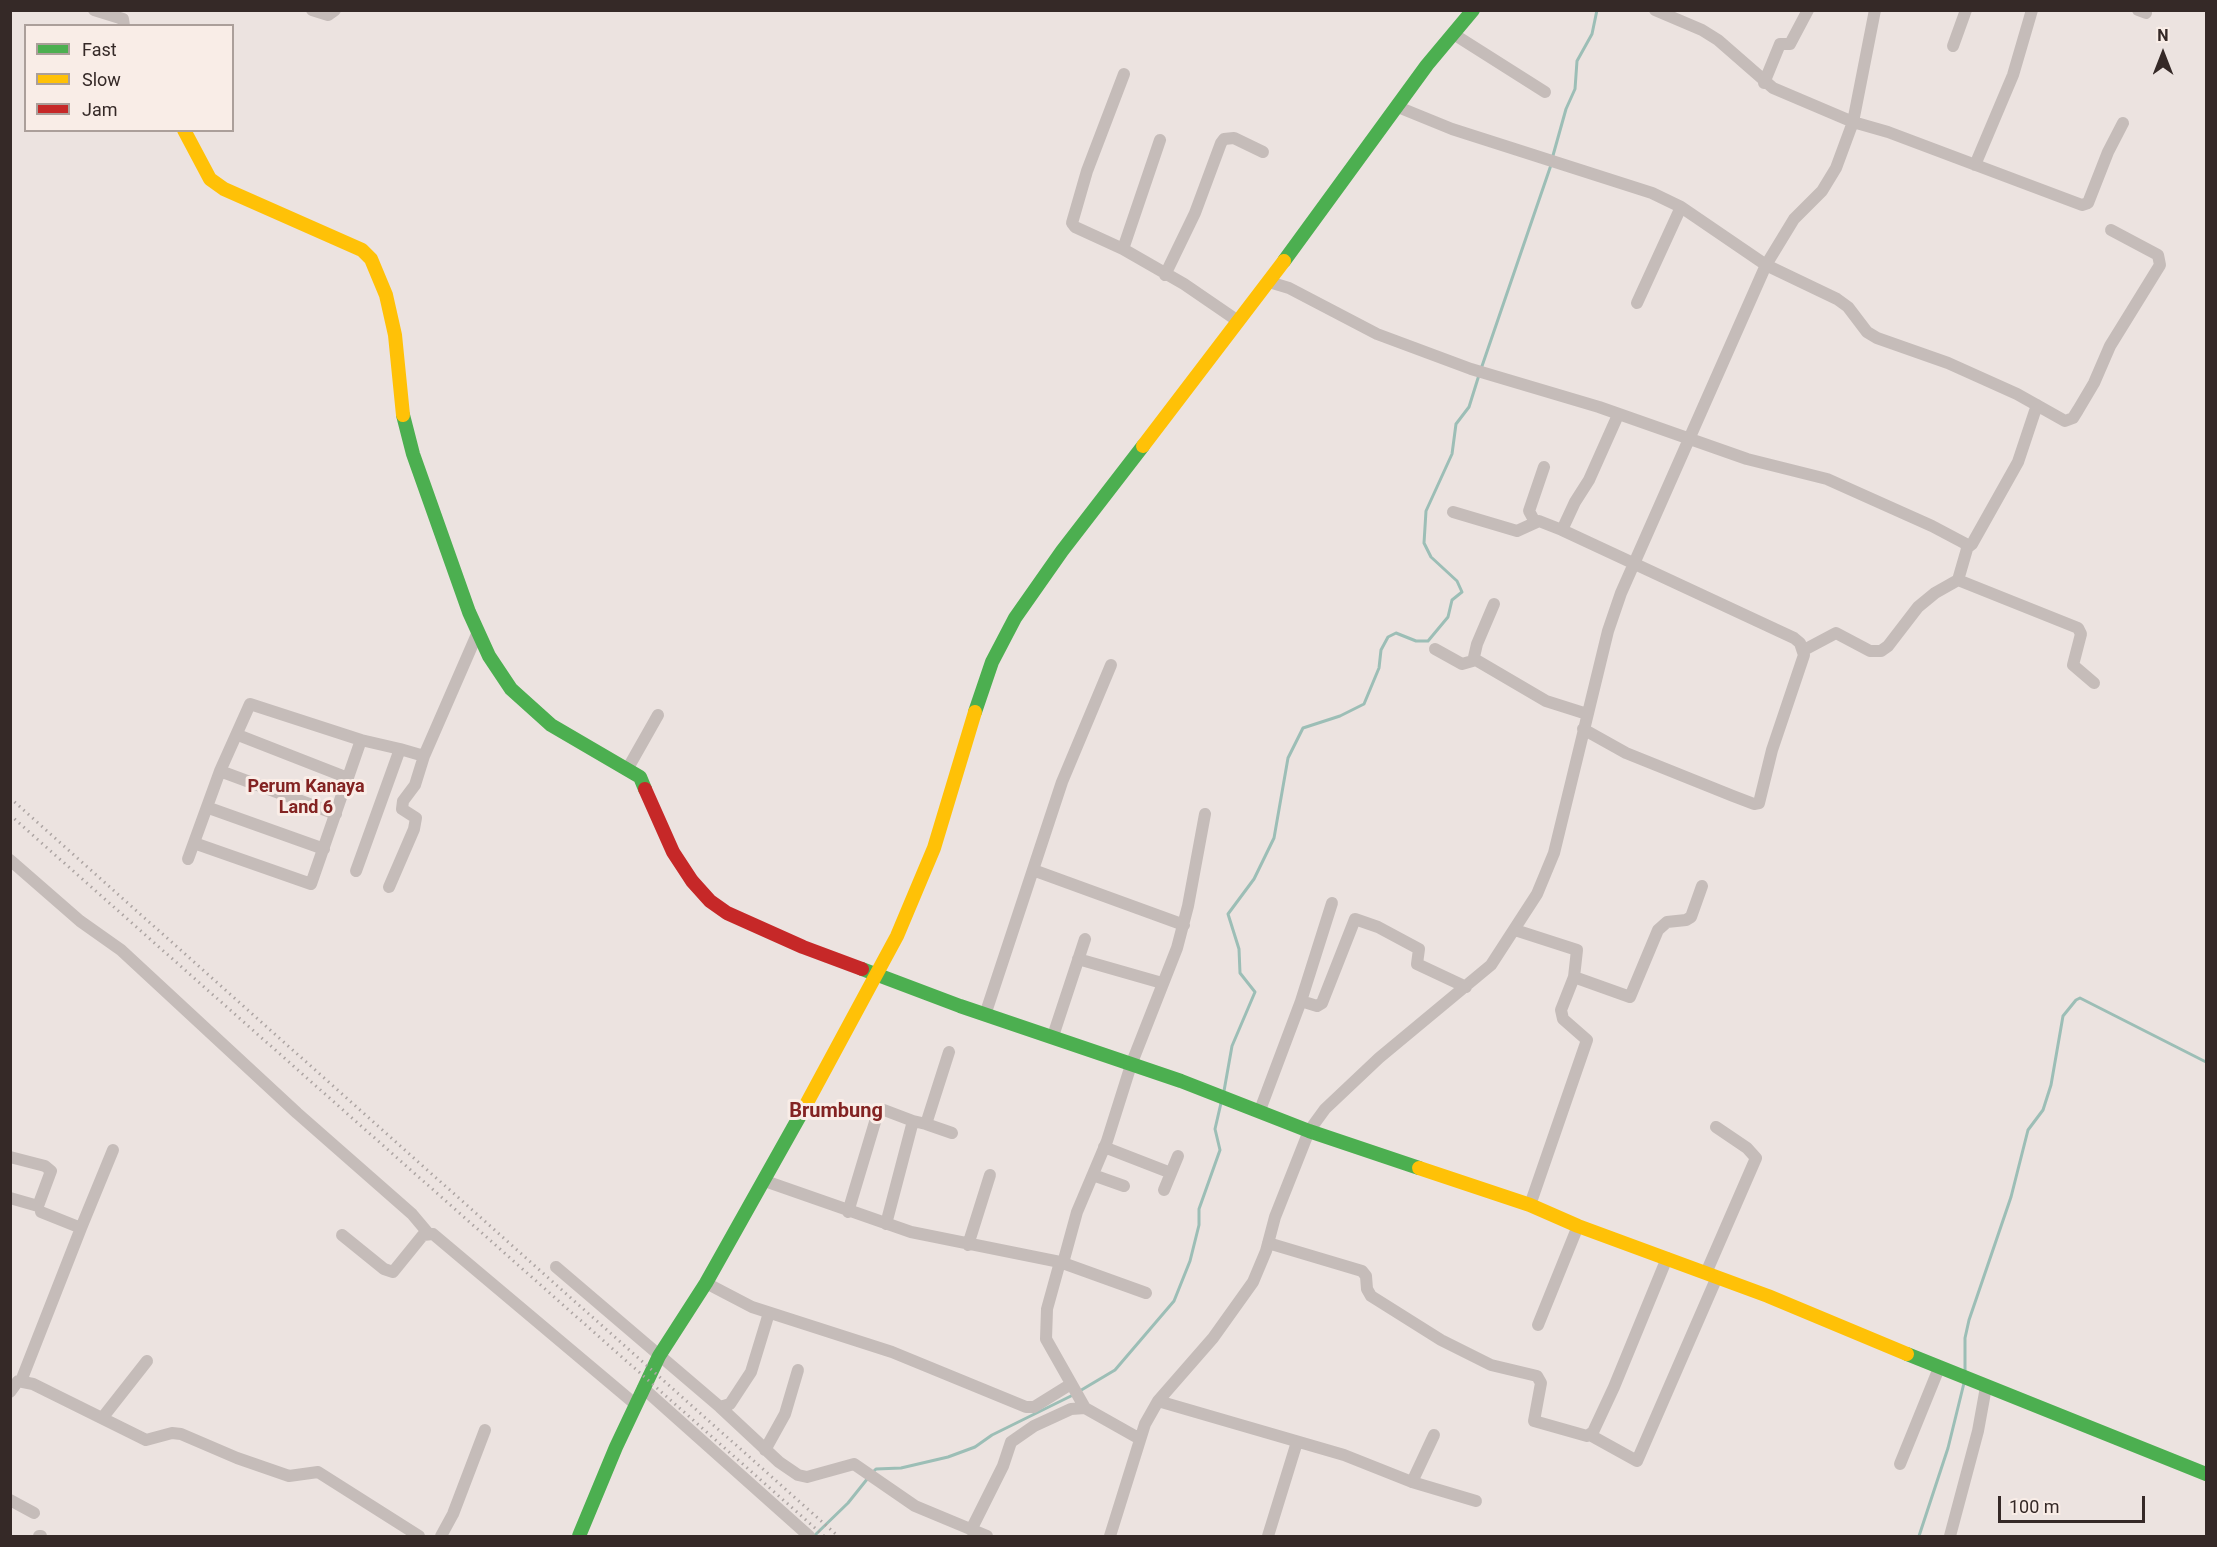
<!DOCTYPE html>
<html>
<head>
<meta charset="utf-8">
<style>
	body { margin:0 }
	#map { position:relative; width:2217px; height:1547px; overflow:hidden; background:#ece3e0; font-family:Roboto,sans-serif }
	canvas { display:block }
	.frame { position:absolute; inset:0; border:12px solid #352927; pointer-events:none }
	.legend { position:absolute; left:24px; top:24px; width:210px; height:108px; box-sizing:border-box; background:#f9ede7; border:2px solid #ab9f9a; margin:0; padding:8px 10px; list-style:none; font-size:18px; color:#352927 }
	.legend li { display:flex; align-items:center; gap:12px; height:30px }
	.legend b { width:30px; border:2px solid #ab9f9a }
	.north { position:absolute; left:2133px; top:24px; width:60px; height:60px; -webkit-text-stroke:4px #f9ede7; paint-order:stroke; rotate:0deg; font-size:16px; font-weight:700; line-height:24px; text-align:center; color:#352927 }
	.north::after { content:''; display:block; margin:auto; width:21px; height:27px; background:#352927; clip-path:polygon(50% 0,100% 100%,50% 72%,0 100%) }
	.scale { position:absolute; left:1998px; top:1496px; width:147px; height:27px; box-sizing:border-box; border:3px solid #352927; border-top:0; padding-left:8px; font-size:18px; line-height:21px; white-space:nowrap; color:#352927; -webkit-text-stroke:4px #f9ede7; paint-order:stroke }
</style>
</head>
<body>
<div id="map">
<canvas width="2217" height="1547"></canvas>
<div class="frame"></div>
<ul class="legend">
<li><b style="height:8px;background:#4caf50"></b>Fast</li>
<li><b style="height:8px;background:#ffc107"></b>Slow</li>
<li><b style="height:8px;background:#c62828"></b>Jam</li>
</ul>
<div class="north">N</div>
<div class="scale">100 m</div>
</div>
<script>
const context = document.querySelector('canvas').getContext('2d');
context.lineJoin = 'round';
const shape = rows => new Path2D(rows.map(r => 'M' + r).join(''));
function strokePath(path, color, width, dash) { context.strokeStyle = color; context.lineWidth = width; context.lineCap = dash ? 'butt' : 'round'; context.setLineDash(dash || []); context.stroke(path); }
function drawText(font, color, halo, rows, align = 'center') {
  context.font = font + ' Roboto,sans-serif'; context.lineWidth = 6; context.setLineDash([]); context.textBaseline = 'middle'; context.strokeStyle = halo; context.fillStyle = color; for (const [text, x, y, turn = 0] of rows) {
    context.save(); context.translate(x, y); context.rotate((+turn || 0) * Math.PI / 180); context.textAlign = isNaN(turn) ? turn : align; if (halo) context.strokeText(text, 0, 0); context.fillText(text, 0, 0); context.restore();
  }
}
strokePath(shape([
	[1552,159,1566,109,1575,89,1577,61,1592,34,1597,10],
	[1481,369,1551,165],
	[1224,1091,1232,1046,1255,992,1240,973,1239,949,1228,914,1254,879,1274,838,1288,758,1303,728,1340,716,1364,704,1379,668,1381,650,1388,637,1396,633,1416,641,1428,641,1448,617,1452,600,1462,592,1457,581,1431,557,1424,543,1426,511,1452,454,1456,424,1469,407,1479,375],
	[1965,1373,1965,1338,1969,1320,2011,1197,2028,1130,2043,1110,2051,1085,2063,1016,2076,1000,2080,998,2206,1062],
	[1078,1392,1115,1370,1174,1301,1190,1261,1199,1225,1199,1209,1220,1150,1215,1129,1221,1103],
	[872,1473,876,1469,901,1468,948,1457,975,1447,992,1435,1073,1395],
	[814,1536,848,1503,868,1478],
	[1919,1536,1948,1448,1964,1383]
]), '#9cbeb6', 3);
strokePath(shape([
	[94,10,123,19,124,26],
	[312,10,328,15,335,10],
	[1655,10,1702,30,1718,40,1773,88,1853,122,1888,132,2082,205,2088,203,2108,152,2123,123],
	[2138,10,2146,13],
	[1455,35,1545,92],
	[1953,46,1966,10],
	[1124,74,1087,171,1072,223,1075,227,1123,249,1184,284,1238,321],
	[1764,83,1780,44,1790,44,1808,10],
	[1398,107,1452,129,1652,193,1681,207,1766,265,1837,299,1848,307,1867,332,1877,338,1948,363,2017,394,2065,421,2073,418,2078,410,2094,383,2110,346,2160,265,2158,255,2111,230],
	[1975,165,2013,75,2032,10],
	[1123,249,1160,140],
	[1165,275,1195,213,1221,143,1224,139,1234,138,1263,152],
	[1269,282,1289,288,1377,334,1471,369,1599,407,1747,459,1827,479,1932,526,1966,544,1967,549,1958,580,1935,593,1918,607,1888,646,1881,651,1870,651,1836,633,1804,650],
	[1637,303,1681,207],
	[1453,512,1517,531,1539,521,1562,530],
	[1535,522,1529,511,1544,467],
	[1967,548,1972,544,2018,462,2037,405],
	[1958,580,2078,628,2081,634,2073,665,2094,683],
	[1494,604,1477,644,1474,657,1476,660,1546,701,1587,714],
	[1435,649,1462,664,1476,660],
	[1583,729,1626,753,1733,796,1754,804,1759,803,1772,750,1804,655,1800,643,1794,638,1562,530,1575,502,1589,480,1618,415],
	[238,735,348,778],
	[628,768,658,715],
	[220,771,336,814],
	[209,808,324,849],
	[194,843,311,884,361,740,400,749],
	[188,859,220,771,250,704,361,740],
	[10,860,80,921,121,950,297,1113,412,1214,428,1233],
	[1033,870,1184,925],
	[356,871,400,749,424,756],
	[389,887,414,829,416,818,402,809,403,801,415,785,424,756,478,632],
	[1515,930,1577,950,1574,977,1561,1010,1563,1019,1587,1040,1530,1205],
	[1078,959,1162,983],
	[1574,977,1630,997,1658,930,1667,922,1686,920,1691,917,1702,886],
	[1301,1001,1317,1006,1322,1003,1355,919,1378,927,1419,949,1417,964,1466,987],
	[985,1015,1062,782,1111,665],
	[1053,1036,1085,939],
	[1260,1110,1301,1001,1332,903],
	[926,1124,952,1133],
	[1104,1147,1171,1173],
	[10,1157,45,1166,51,1171,38,1206,10,1198],
	[1093,1175,1124,1186],
	[765,1181,911,1232,1060,1262,1146,1293],
	[1164,1190,1178,1156],
	[41,1212,81,1228,113,1150],
	[848,1212,878,1112,884,1110,913,1121],
	[886,1224,913,1121,926,1124,949,1052],
	[342,1235,384,1269,393,1272,423,1235,433,1234,635,1404],
	[1268,1243,1362,1271,1366,1276,1367,1289,1371,1296,1441,1340,1491,1365,1537,1376,1541,1383,1534,1421,1587,1436,1593,1432,1614,1387,1667,1258],
	[968,1245,990,1175],
	[1060,1262,1047,1309,1046,1339,1085,1408],
	[1063,1263,1077,1212,1107,1141,1131,1065,1177,948,1188,906,1205,814],
	[556,1267,720,1407,779,1462,798,1475,807,1477,854,1464,915,1506,987,1536],
	[1706,1273,1756,1158,1747,1148,1716,1127],
	[706,1283,752,1307,892,1352,1026,1407,1034,1407,1071,1384],
	[1538,1325,1578,1226],
	[21,1381,81,1228],
	[643,1388,809,1536],
	[10,1392,18,1381,33,1384,146,1440,172,1433,181,1434,237,1458,289,1476,318,1472,419,1536],
	[1158,1401,1344,1455,1412,1482,1476,1501],
	[720,1407,730,1404,751,1372,769,1313],
	[103,1417,147,1361],
	[1590,1435,1637,1461,1717,1277],
	[765,1450,785,1414,798,1370],
	[1900,1464,1939,1368],
	[1412,1482,1434,1435],
	[10,1500,34,1513],
	[971,1530,1003,1466,1011,1442,1034,1426,1071,1409,1085,1408,1140,1439],
	[39,1536,41,1536],
	[441,1536,453,1514,485,1430],
	[1110,1536,1145,1424,1158,1401,1213,1338,1253,1282,1266,1251,1275,1217,1309,1131,1325,1109,1379,1058,1491,965,1537,894,1554,853,1608,631,1621,593,1766,265,1794,219,1822,191,1836,168,1853,122,1875,10],
	[1268,1536,1297,1442],
	[1950,1536,1978,1431,1986,1387]
]), '#c5bcb9', 12);
strokePath(shape([
	[1284,261,1427,65,1473,10],
	[403,415,413,454,469,612,489,656,511,689,551,725,640,777,645,789],
	[975,712,992,662,1015,618,1062,551,1143,446],
	[862,969,960,1006,1181,1081,1309,1131,1419,1168],
	[1907,1354,2206,1474],
	[579,1536,616,1447,659,1356,706,1283,802,1112]
]), '#4caf50', 14);
strokePath(shape([
	[184,130,210,179,224,189,362,250,371,259,386,295,395,335,403,415],
	[1143,446,1284,261],
	[802,1112,897,936,934,848,975,712],
	[1419,1168,1530,1205,1578,1226,1768,1296,1907,1354]
]), '#ffc107', 14);
strokePath(shape([
	[645,789,673,852,692,881,710,901,727,913,803,947,862,969]
]), '#c62828', 14);
strokePath(shape([
	[10,798,838,1536],
	[10,815,824,1536]
]), '#ada5a3', 3, [1.5, 4.5]);
drawText('bold 18px', '#832322', '#f9ede7', [
	["Perum Kanaya",306,787],
	["Land 6",306,808]
]);
drawText('bold 20px', '#832322', '#f9ede7', [
	["Brumbung",836,1112]
]);
</script>
</body>
</html>
